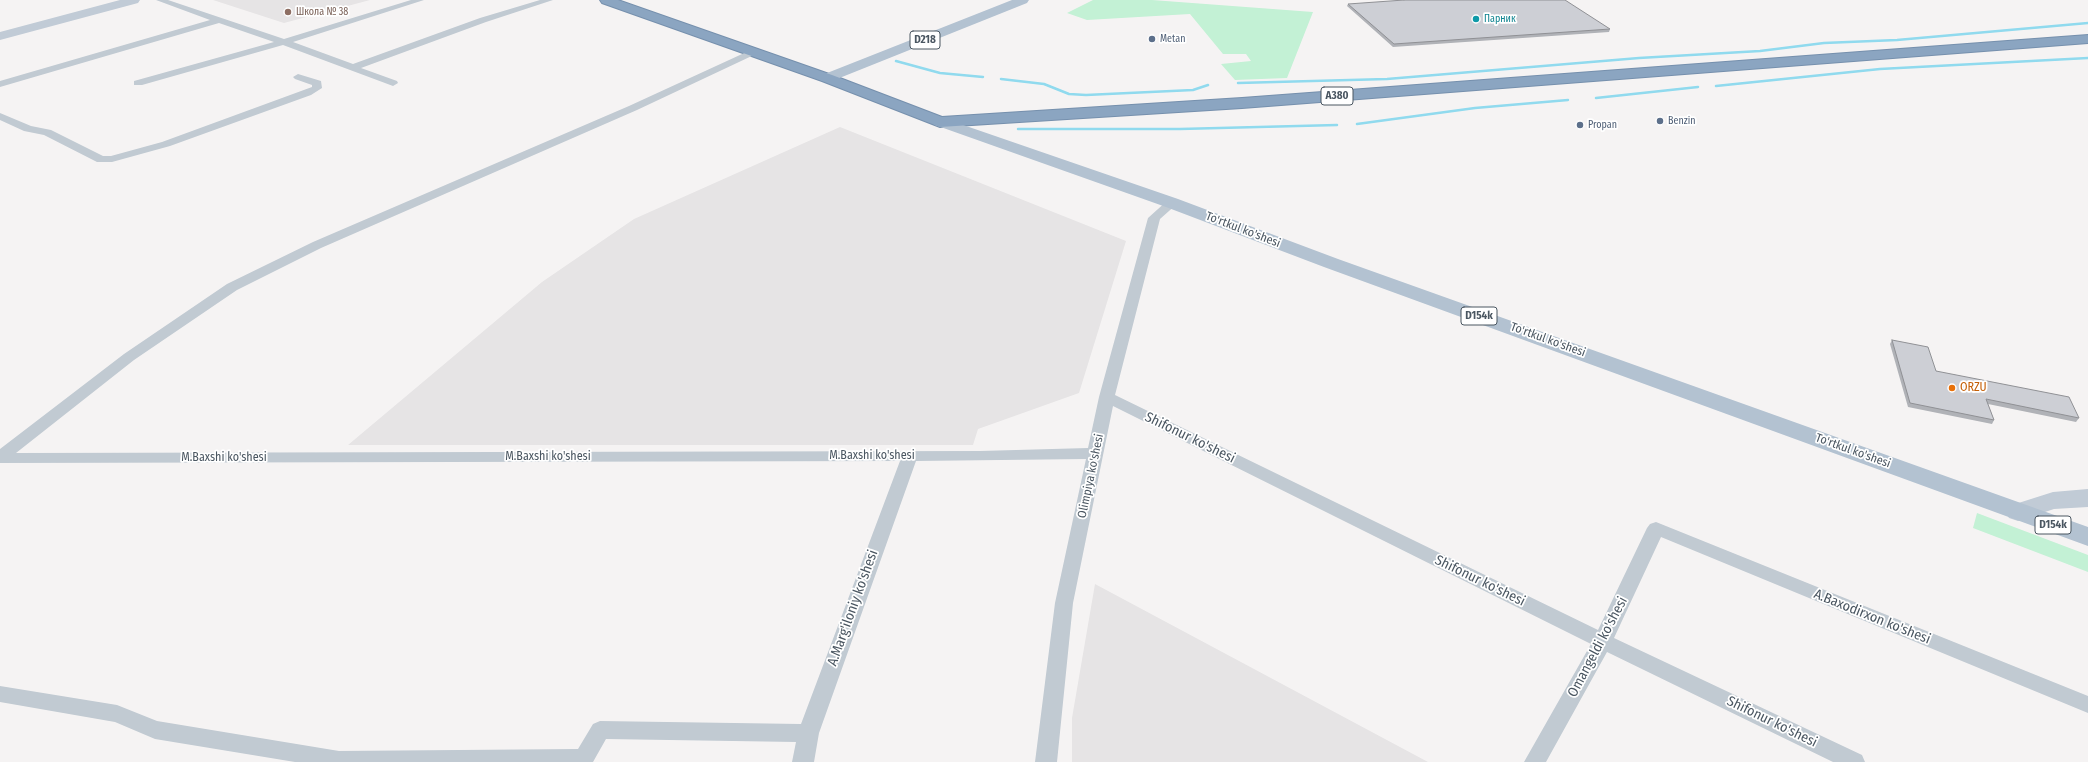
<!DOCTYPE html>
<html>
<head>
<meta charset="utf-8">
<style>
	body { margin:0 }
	canvas { display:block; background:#f5f3f3 }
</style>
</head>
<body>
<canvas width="2088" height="762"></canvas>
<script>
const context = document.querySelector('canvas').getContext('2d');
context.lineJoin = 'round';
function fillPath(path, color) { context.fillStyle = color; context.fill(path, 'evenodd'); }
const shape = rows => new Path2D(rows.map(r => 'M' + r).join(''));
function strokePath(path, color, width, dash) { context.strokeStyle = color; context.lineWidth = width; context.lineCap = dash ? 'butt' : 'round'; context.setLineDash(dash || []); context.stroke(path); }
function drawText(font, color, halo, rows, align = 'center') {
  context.font = font + ' "Fira Sans Condensed",sans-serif'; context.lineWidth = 3.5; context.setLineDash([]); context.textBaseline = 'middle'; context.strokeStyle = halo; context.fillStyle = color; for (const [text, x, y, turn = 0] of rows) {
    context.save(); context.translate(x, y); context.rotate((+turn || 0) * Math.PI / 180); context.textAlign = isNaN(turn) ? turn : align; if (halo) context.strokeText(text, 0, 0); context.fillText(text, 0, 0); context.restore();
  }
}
fillPath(shape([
	[213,0,370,0,284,23],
	[840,127,1126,241,1079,393,978,429,973,445,348,445,542,282,634,219],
	[1095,584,1428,762,1072,762,1072,718]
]), '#e6e4e5');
fillPath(shape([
	[1093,0,1152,0,1313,12,1287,78,1235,80,1221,64,1251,61,1246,54,1223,54,1190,14,1087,20,1067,13],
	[1977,513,2088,555,2088,572,1973,528]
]), '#c3f1d5');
strokePath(shape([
	[896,61,940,73,983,77],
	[1001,79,1044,84,1069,94,1086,95,1193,90,1208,85],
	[1238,83,1387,79,1639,58,1760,51,1824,43,1897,40,2088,23],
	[1716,86,1880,69,2088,58],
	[1596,98,1698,87],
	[1357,124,1475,108,1568,100],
	[1018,129,1180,129,1337,125]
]), '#90daee', 2.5);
const highway = shape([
	[600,0,618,0,832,75,942,117,1242,98,2088,35,2088,43,1242,108,940,127,822,81,602,3,600,0]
]);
strokePath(highway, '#7690ad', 2);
fillPath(shape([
	[156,0,168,0,284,39,411,0,424,0,293,42,353,64,480,18,540,0,553,0,486,22,361,68,397,81,398,83,393,86,283,45,142,85,134,85,134,81,274,42,219,23,0,87,0,81,210,20,156,0],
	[753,49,756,50,756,54,637,110,321,248,237,290,134,360,16,453,980,451,1088,448,1099,397,1148,218,1168,200,1172,199,1178,203,1160,219,1115,395,1598,630,1647,528,1650,524,1656,522,2088,696,2088,713,1661,537,1614,638,1862,755,1865,762,1833,762,1607,652,1546,762,1524,762,1591,644,1113,406,1073,603,1057,762,1035,762,1055,603,1086,459,916,461,819,733,814,762,792,762,796,742,606,739,593,762,295,762,155,739,115,722,0,702,0,686,117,705,157,721,339,751,578,749,593,724,600,721,801,724,900,461,0,463,0,449,124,354,227,284,313,242,629,106,753,49],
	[298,74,321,81,322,88,311,95,170,146,112,162,97,162,44,135,24,131,0,120,0,113,31,126,51,130,103,156,111,156,162,142,312,87,312,85,295,79,293,77,298,74]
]), '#c1cad2');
fillPath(shape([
	[120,0,140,0,138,3,0,40,0,32,120,0],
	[2088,489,2088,507,2054,509,2018,521,2009,518,2005,512,2009,506,2053,492,2088,489]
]), '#c1cbd6');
fillPath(shape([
	[1012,0,1029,0,1027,3,832,81,822,81,820,78,822,75,1012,0],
	[940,117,1178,199,1338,259,2088,527,2088,546,1324,267,1166,207,935,125,932,122,935,119,940,117]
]), '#b3c2d1');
fillPath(highway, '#8ba5c1');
fillPath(shape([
	[1348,4,1610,29,1609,32,1393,47,1347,6],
	[1892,340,1936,371,2079,418,2076,422,1988,404,1994,420,1992,424,1908,407,1890,344]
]), '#b0b2b7');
const building = shape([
	[1404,0,1565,0,1610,29,1394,44,1348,4,1404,0],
	[1892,340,1928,347,1936,371,2069,397,2079,418,1986,399,1994,420,1910,403,1892,340]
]);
fillPath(building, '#cdcfd5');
strokePath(building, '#909195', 1);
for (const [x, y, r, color] of [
	[288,12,4,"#8d6e63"],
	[1476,19,4,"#0f9aa8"],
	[1152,39,4,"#5c6f8a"],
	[1660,121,4,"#5c6f8a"],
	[1580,125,4,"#5c6f8a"],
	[1952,388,4,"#e8710a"]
]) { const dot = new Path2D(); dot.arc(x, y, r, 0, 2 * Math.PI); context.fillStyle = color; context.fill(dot); strokePath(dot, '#fff', 1.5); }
drawText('10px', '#785e54', '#fff', [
	["Школа № 38",296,12]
], 'left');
drawText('10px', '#0d838f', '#fff', [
	["Парник",1484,19]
], 'left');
drawText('10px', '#4e5e75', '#fff', [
	["Metan",1160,39],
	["Benzin",1668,121],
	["Propan",1588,125]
], 'left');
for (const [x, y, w] of [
	[925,40,30],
	[1337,96,32],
	[1479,316,36],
	[2053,525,36]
]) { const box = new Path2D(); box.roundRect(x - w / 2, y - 9, w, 18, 3); context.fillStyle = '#fff'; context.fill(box); strokePath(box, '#4a5661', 1); }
drawText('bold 11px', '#4a5661', null, [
	["D218",925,40],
	["A380",1337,96],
	["D154k",1479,316],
	["D154k",2053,525]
]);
drawText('12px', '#4a5661', '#fff', [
	["To'rtkul ko'shesi",1243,230,21],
	["To'rtkul ko'shesi",1548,340,20],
	["To'rtkul ko'shesi",1853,451,20],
	["M.Baxshi ko'shesi",872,456],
	["M.Baxshi ko'shesi",548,457],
	["M.Baxshi ko'shesi",224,458],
	["Olimpiya ko'shesi",1091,476,-78]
]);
drawText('12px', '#c56008', '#fff', [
	["ORZU",1960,388]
], 'left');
drawText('14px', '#4a5661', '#fff', [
	["Shifonur ko'shesi",1190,438,26],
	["Shifonur ko'shesi",1480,581,26],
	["A.Marg'iloniy ko'shesi",853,608,-70],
	["A.Baxodirxon ko'shesi",1872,617,22],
	["Omangeldi ko'shesi",1598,647,-62],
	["Shifonur ko'shesi",1772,722,26]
]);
</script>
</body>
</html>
